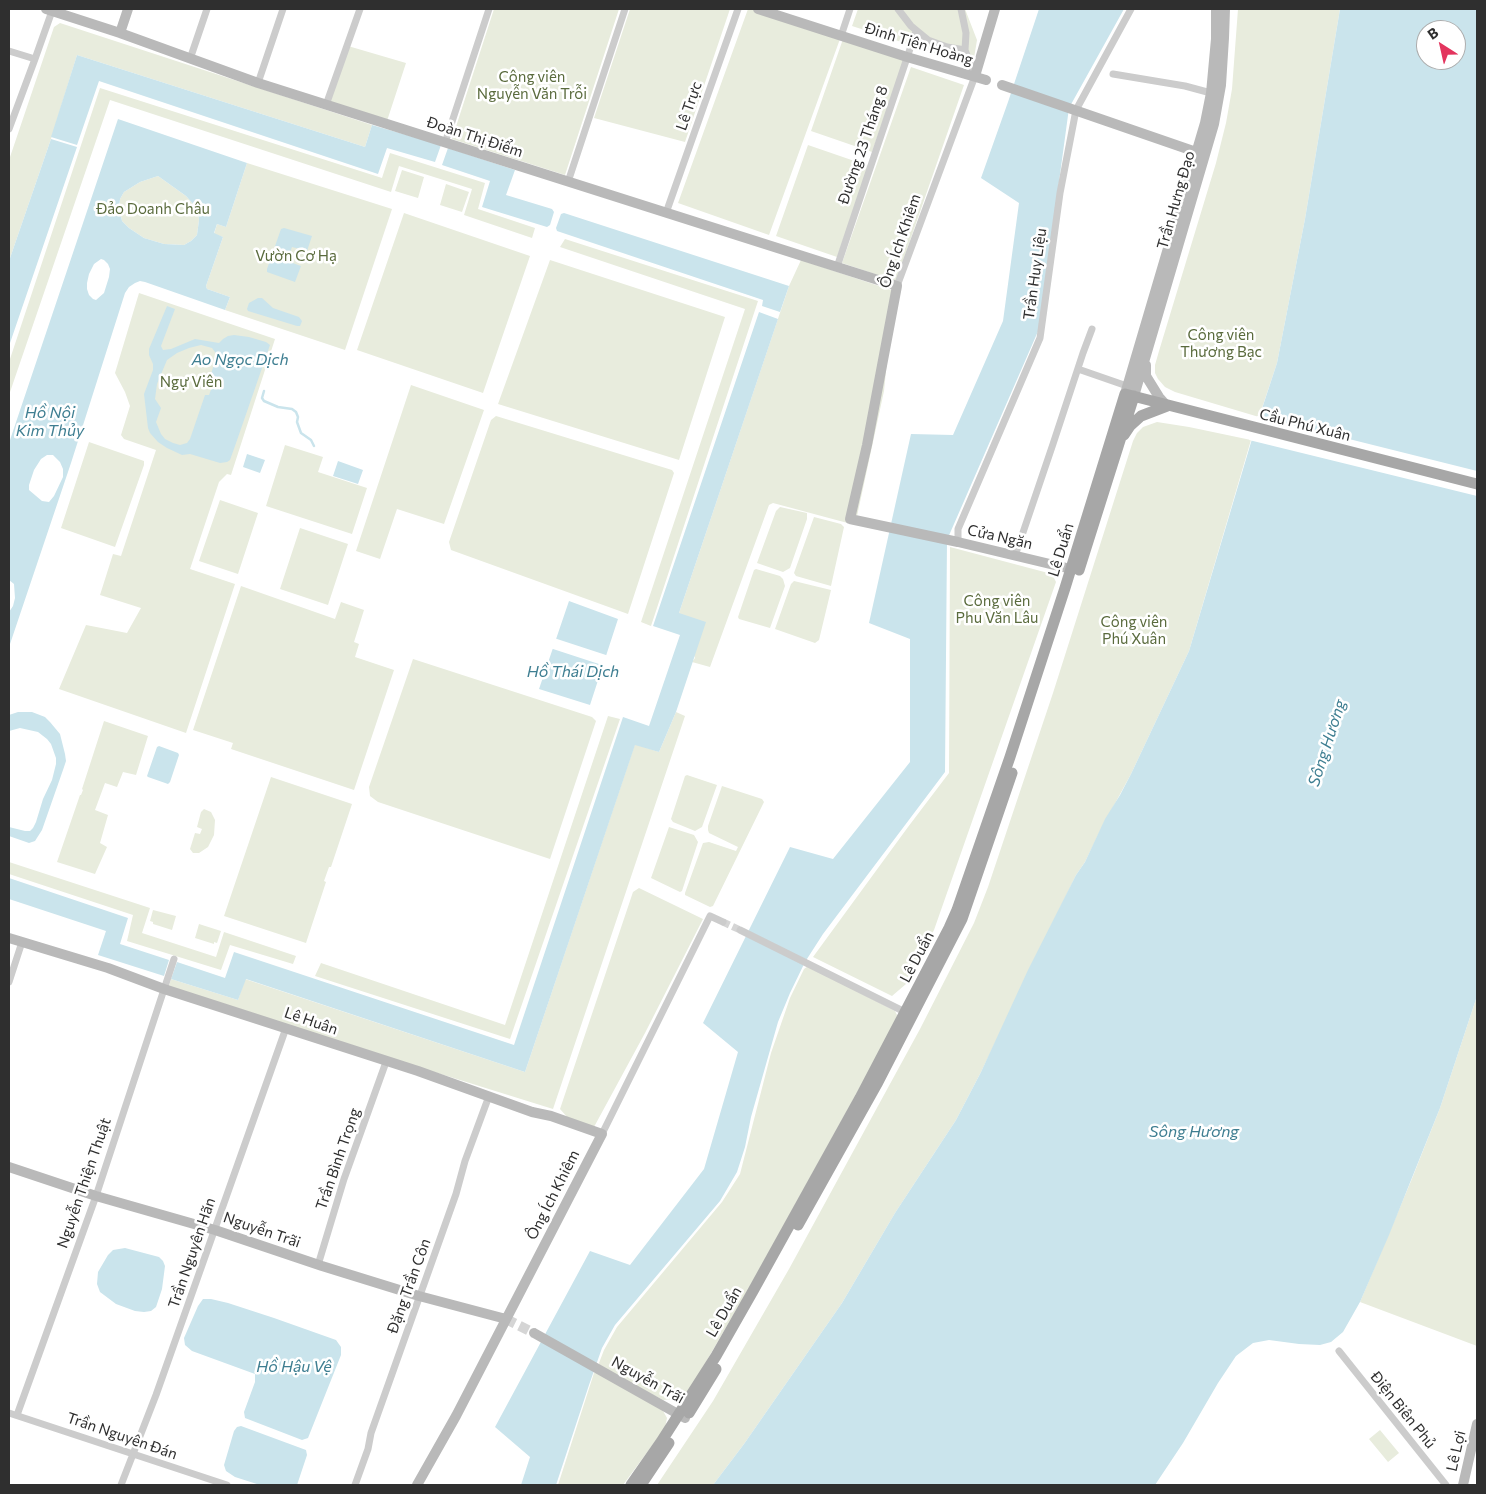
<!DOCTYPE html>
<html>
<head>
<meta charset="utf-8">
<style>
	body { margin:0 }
	#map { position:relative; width:1486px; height:1494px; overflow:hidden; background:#fff; font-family:Commissioner,sans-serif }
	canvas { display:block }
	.frame { position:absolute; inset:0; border:10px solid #2f2f2f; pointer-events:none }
	.north { position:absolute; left:1416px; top:20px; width:50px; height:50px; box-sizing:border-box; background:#fff; border:1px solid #acacac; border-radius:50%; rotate:325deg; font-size:14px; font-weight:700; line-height:20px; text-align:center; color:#2f2f2f }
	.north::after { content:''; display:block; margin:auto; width:18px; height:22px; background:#e3355e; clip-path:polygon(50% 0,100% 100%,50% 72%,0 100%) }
</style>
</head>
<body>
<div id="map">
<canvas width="1486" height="1494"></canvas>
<div class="frame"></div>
<div class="north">B</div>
</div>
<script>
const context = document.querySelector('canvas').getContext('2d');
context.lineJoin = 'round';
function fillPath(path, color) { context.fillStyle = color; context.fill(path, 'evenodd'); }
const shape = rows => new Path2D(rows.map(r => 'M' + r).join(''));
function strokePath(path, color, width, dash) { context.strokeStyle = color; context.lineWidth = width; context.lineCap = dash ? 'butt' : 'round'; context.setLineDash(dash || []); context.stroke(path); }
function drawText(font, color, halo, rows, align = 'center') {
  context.font = font + ' Commissioner,sans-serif'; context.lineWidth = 5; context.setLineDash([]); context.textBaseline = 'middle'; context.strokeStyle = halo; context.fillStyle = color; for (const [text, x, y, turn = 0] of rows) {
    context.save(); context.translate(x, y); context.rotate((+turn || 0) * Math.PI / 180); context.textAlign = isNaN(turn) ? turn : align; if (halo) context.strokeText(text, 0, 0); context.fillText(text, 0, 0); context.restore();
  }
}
fillPath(shape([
	[494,9,619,9,565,175,452,139],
	[630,9,730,9,685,142,594,118],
	[748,9,755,9,840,39,769,235,678,203],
	[858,9,965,9,977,40,974,58,966,63,852,26],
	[1238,9,1340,9,1305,219,1277,363,1259,417,1175,392,1165,387,1158,379,1155,373,1155,365,1159,351,1216,163,1226,123,1232,89],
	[60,23,372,125,365,147,77,55,51,139,9,261,9,160,54,27],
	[843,39,904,60,872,152,811,131],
	[348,46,406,63,386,124,328,107],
	[911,67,964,85,896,281,842,263],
	[100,88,382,178,390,153,485,183,478,209,535,228,532,238,464,215,472,189,399,166,391,192,110,100,9,395,9,362],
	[808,145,869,166,837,257,776,236],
	[247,163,392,209,345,350,225,310,230,297,207,289,206,286,223,237,214,234,217,224,226,227],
	[402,170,424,177,418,198,395,191],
	[158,176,186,196,194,205,198,211,199,220,197,235,191,241,184,245,164,244,144,238,129,228,122,221,119,207,120,199,124,192,140,182],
	[446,184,469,192,462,212,440,205],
	[404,213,530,256,483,393,357,350],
	[565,239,758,301,651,626,641,622,745,309,560,247],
	[550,260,725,317,679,460,498,404],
	[801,260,894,291,884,391,857,516,855,525,773,503,769,505,710,667,692,662,695,658,679,613,789,286],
	[139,293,275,339,231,475,227,474,219,482,190,569,235,584,186,733,59,689,86,625,127,633,141,608,100,595,113,554,121,556,156,450,124,439,121,435,130,406,125,392,115,373],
	[411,385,484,410,444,524,397,509,380,559,356,551],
	[496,416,672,470,674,473,628,614,451,550,449,542,491,420],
	[1157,422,1189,427,1251,440,1189,651,1131,774,1100,831,1085,862,1076,875,981,1072,956,1120,895,1213,842,1303,744,1444,713,1485,657,1485,713,1401,789,1269,920,1029,974,923,988,887,1053,693,1133,441,1137,433,1143,427],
	[89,442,144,461,144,465,115,547,61,528],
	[285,445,323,457,318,472,367,488,352,534,266,506],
	[220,500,258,513,238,574,199,561],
	[780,507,807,513,807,519,790,568,783,572,757,563,776,511],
	[814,517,841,524,844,527,831,586,796,576,794,573],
	[300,528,348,544,328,605,280,589],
	[950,547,1052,574,1056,582,934,930,906,984,892,996,813,957,908,827,949,773],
	[756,569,780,576,783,579,785,586,770,628,739,619,738,617,754,570],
	[794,581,831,590,819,640,815,643,775,629,791,584],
	[241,586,335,619,341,602,364,610,354,642,359,644,355,657,394,670,354,790,231,749,233,743,193,730],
	[413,659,592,717,596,721,550,859,378,802,370,796,369,787],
	[676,712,685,716,553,1109,168,989,171,979,238,1000,245,979,525,1072,635,744,659,752],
	[608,716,620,719,510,1039,315,976,321,963,505,1025],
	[104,721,148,736,136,775,123,772,117,787,105,783,95,810,108,815,100,843,107,847,95,874,57,862,80,795,81,795,83,790,82,789],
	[687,775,717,785,702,827,695,831,673,822,671,819,685,776],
	[271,777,352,804,331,867,329,867,324,881,326,882,306,943,224,916],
	[722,786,762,799,764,802,713,906,710,907,685,895,685,893,703,843,709,842,736,851,738,847,709,833,708,830,708,826],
	[204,809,211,812,215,820,214,835,208,847,199,853,193,853,190,849,195,833,200,834,202,829,197,827,201,812],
	[669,827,694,835,698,842,682,891,680,892,651,878],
	[9,862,150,908,142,933,216,957,224,932,296,956,293,964,230,945,221,970,127,941,133,915,9,874],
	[639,888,703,919,645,1033,594,1127,568,1118,560,1109,633,892],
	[153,910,176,916,172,930,153,924,153,922,150,921],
	[199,924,221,931,217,943,214,942,214,944,195,938],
	[808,966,895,1011,897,1015,896,1022,754,1279,688,1393,675,1399,663,1400,600,1367,599,1363,604,1350,617,1327,722,1202,740,1174,771,1053,790,998,804,969],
	[1477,996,1477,1346,1360,1302,1411,1181,1440,1108],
	[597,1372,662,1409,667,1418,665,1428,623,1485,558,1485,594,1373],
	[1380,1430,1399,1453,1388,1462,1369,1439]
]), '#e8ecdd');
fillPath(shape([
	[1039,9,1124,9,1069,108,1039,329,947,540,945,772,823,934,805,962,790,993,778,1022,751,1117,745,1147,737,1172,720,1201,615,1325,602,1348,589,1385,556,1485,521,1485,530,1457,495,1427,590,1251,630,1265,704,1169,738,1052,703,1023,790,847,833,859,910,762,910,639,869,623,911,434,953,435,1003,321,1019,203,981,178,1008,102],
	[1340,9,1477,9,1477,996,1440,1108,1389,1235,1360,1302,1343,1332,1331,1342,1320,1345,1299,1344,1269,1340,1253,1343,1236,1356,1218,1383,1183,1443,1155,1485,713,1485,744,1444,842,1303,895,1213,956,1120,981,1072,1028,970,1076,875,1085,862,1105,819,1120,795,1131,774,1189,651,1252,439,1277,363,1305,219],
	[1426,30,1456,30,1456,60,1426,60],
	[77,55,365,147,372,125,441,145,435,162,387,148,378,174,99,81,77,145,51,137],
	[118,119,247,163,226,227,217,224,214,233,223,237,206,286,207,289,230,297,225,310,145,282,140,281,135,283,129,287,125,293,71,463,9,647,9,612,13,606,15,598,14,584,9,580,9,443],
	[158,176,186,196,194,205,198,211,199,220,197,235,191,241,184,245,164,244,144,238,129,228,122,221,119,207,120,199,124,192,140,182],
	[101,259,104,260,108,264,110,269,109,277,104,293,96,300,93,299,89,295,87,289,87,283,89,274,94,264],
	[47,455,53,455,60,462,63,469,63,477,54,496,49,502,42,501,29,490,29,485,34,470,41,459],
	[51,139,77,147,9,346,9,261],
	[448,148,515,170,506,195,552,209,554,212,550,225,547,227,482,207,490,181,442,165],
	[564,213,789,286,780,312,762,306,763,300,557,231,556,228,561,214],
	[284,228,312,236,307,251,292,247,287,261,301,266,295,282,267,272,267,269,281,229],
	[258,298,262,298,273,308,299,317,302,321,300,326,297,326,248,311,247,309,249,303],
	[167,306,175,309,161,346,163,350,171,349,195,339,219,343,223,339,228,336,234,335,249,337,266,342,270,345,235,446,230,460,227,462,220,463,190,454,182,455,167,448,158,442,150,433,148,428,144,394,153,370,153,364,149,355,149,349],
	[201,345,212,348,215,352,216,357,208,385,212,387,209,395,205,395,190,439,187,443,180,445,173,443,165,439,161,434,156,422,161,408,155,399,157,384,167,360,177,353,189,348],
	[759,312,778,319,679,613,706,622,676,712,659,752,635,745,525,1072,246,979,238,1000,171,979,177,962,225,978,234,952,514,1045,623,717,649,726,680,635,653,626],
	[247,454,265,460,260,473,243,467],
	[338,461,363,470,358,484,333,476],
	[569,601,618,619,590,705,539,689],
	[18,712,32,712,45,717,50,722,60,734,65,754,66,761,63,770,42,830,35,841,29,843,9,836,9,827,25,831,30,831,33,828,36,822,43,799,52,780,56,764,56,758,51,744,47,739,38,732,20,728,9,731,9,715],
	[159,746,178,753,179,755,170,782,168,784,148,777,147,776,157,747],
	[9,878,128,918,120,944,169,960,164,976,98,955,106,931,9,899],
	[125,1248,159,1257,163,1261,165,1266,162,1289,156,1307,151,1311,144,1312,135,1311,116,1304,100,1292,97,1284,98,1272,108,1255,113,1250],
	[203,1299,211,1299,228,1303,274,1318,336,1340,341,1347,341,1355,308,1438,302,1440,245,1418,244,1412,255,1382,255,1374,192,1351,185,1345,184,1338,198,1306],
	[241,1426,306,1450,307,1455,297,1485,260,1485,235,1477,226,1471,224,1465,234,1431,237,1427]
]), '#cae4ec');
fillPath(shape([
	[1257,416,1477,471,1477,496,1249,440],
	[554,638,609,656,605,666,550,648]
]), '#fff');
strokePath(shape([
	[264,391,262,398,264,401,278,407,292,409,296,412,298,417,297,422,301,433,311,440,314,446]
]), '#cae4ec', 2.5);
strokePath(shape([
	[723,922,740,930]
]), '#d5d5d5', 7, [7, 3.5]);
strokePath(shape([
	[506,1319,534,1333]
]), '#d5d5d5', 10, [10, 5]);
strokePath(shape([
	[898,9,911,26,928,40,947,47,965,50],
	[841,36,850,9],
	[9,51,35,59],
	[190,59,207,9],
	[1113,74,1185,86,1211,93],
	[258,83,283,9],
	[326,105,360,9],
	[9,129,35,59,52,11],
	[445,143,489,9],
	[568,182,625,9],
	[666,213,738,9],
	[837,267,916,31],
	[897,286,975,76,965,50,966,33,961,9],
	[1078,369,1127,386],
	[958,542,958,529,1040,338,1060,193,1076,110,1131,9],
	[1015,556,1053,444,1083,353,1092,329],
	[740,930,905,1012],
	[9,982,22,942],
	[602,1134,710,916,723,922],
	[318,1265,344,1179,386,1062],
	[1339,1351,1446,1485],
	[9,1413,227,1485],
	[17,1415,96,1196,174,959],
	[121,1485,156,1395,286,1028],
	[355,1485,368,1449,371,1433,456,1194,465,1161,489,1096]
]), '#ccc', 7);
strokePath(shape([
	[46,9,120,33,258,83,897,286,867,445,850,519,958,542,1071,569],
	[758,9,907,57,986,80],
	[120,33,128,9],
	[975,76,995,9],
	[1002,85,1202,154],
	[1146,365,1146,376,1159,397,1167,406],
	[1125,394,1205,123,1211,93,1216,39,1216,9],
	[1134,396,1214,124,1221,85,1224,38,1225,9],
	[9,938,108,968,164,989,418,1071,532,1112,551,1116,602,1134,456,1416,417,1485],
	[9,1167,96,1196,215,1230,322,1266,419,1296,506,1319],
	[534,1333,685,1418],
	[1463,1485,1477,1424]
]), '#b9b9b9', 10);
strokePath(shape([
	[1124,435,1130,426,1141,416,1167,406],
	[1079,570,1134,396],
	[798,1225,878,1082,962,919,1012,773],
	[689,1413,716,1369],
	[631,1485,661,1442,716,1356,753,1291,860,1098,949,928,957,910,1010,757,1065,588,1125,394,1477,484],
	[641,1485,669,1443]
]), '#a7a7a7', 11);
drawText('15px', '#2f2f2f', '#fff', [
	["Đinh Tiên Hoàng",919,44,17],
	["Lê Trực",689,106,-71],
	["Đoàn Thị Điểm",475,137,18],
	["Đường 23 Tháng 8",863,145,-71],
	["Trần Hưng Đạo",1176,200,-74],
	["Ông Ích Khiêm",900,241,-71],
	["Trần Huy Liệu",1035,274,-82],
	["Cầu Phú Xuân",1305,425,14],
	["Cửa Ngăn",1000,537,13],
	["Lê Duẩn",1061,550,-73],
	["Lê Duẩn",917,957,-62],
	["Lê Huân",311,1021,19],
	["Trần Bình Trọng",338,1159,-71],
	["Nguyễn Thiện Thuật",84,1183,-71],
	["Ông Ích Khiêm",553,1195,-63],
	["Nguyễn Trãi",262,1230,19],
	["Trần Nguyên Hãn",192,1253,-71],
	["Đặng Trần Côn",409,1286,-70],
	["Lê Duẩn",724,1312,-60],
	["Nguyễn Trãi",648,1380,29],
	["Điện Biên Phủ",1403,1410,51],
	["Trần Nguyên Đán",122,1436,19],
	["Lê Lợi",1456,1451,-77]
]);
drawText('15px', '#5a6b3d', '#fff', [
	["Công viên",532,77],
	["Nguyễn Văn Trỗi",532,94],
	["Đảo Doanh Châu",153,209],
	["Vườn Cơ Hạ",296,256],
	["Công viên",1221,335],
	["Thương Bạc",1221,352],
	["Ngự Viên",191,382],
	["Công viên",997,601],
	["Phu Văn Lâu",997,618],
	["Công viên",1134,622],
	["Phú Xuân",1134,639]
]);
drawText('italic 16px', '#3e7e91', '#fff', [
	["Ao Ngọc Dịch",240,360],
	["Hồ Nội",50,413],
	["Kim Thủy",50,431],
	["Hồ Thái Dịch",573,672],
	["Sông Hương",1327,743,-72],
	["Sông Hương",1194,1132],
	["Hồ Hậu Vệ",294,1367]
]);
</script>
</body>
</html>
